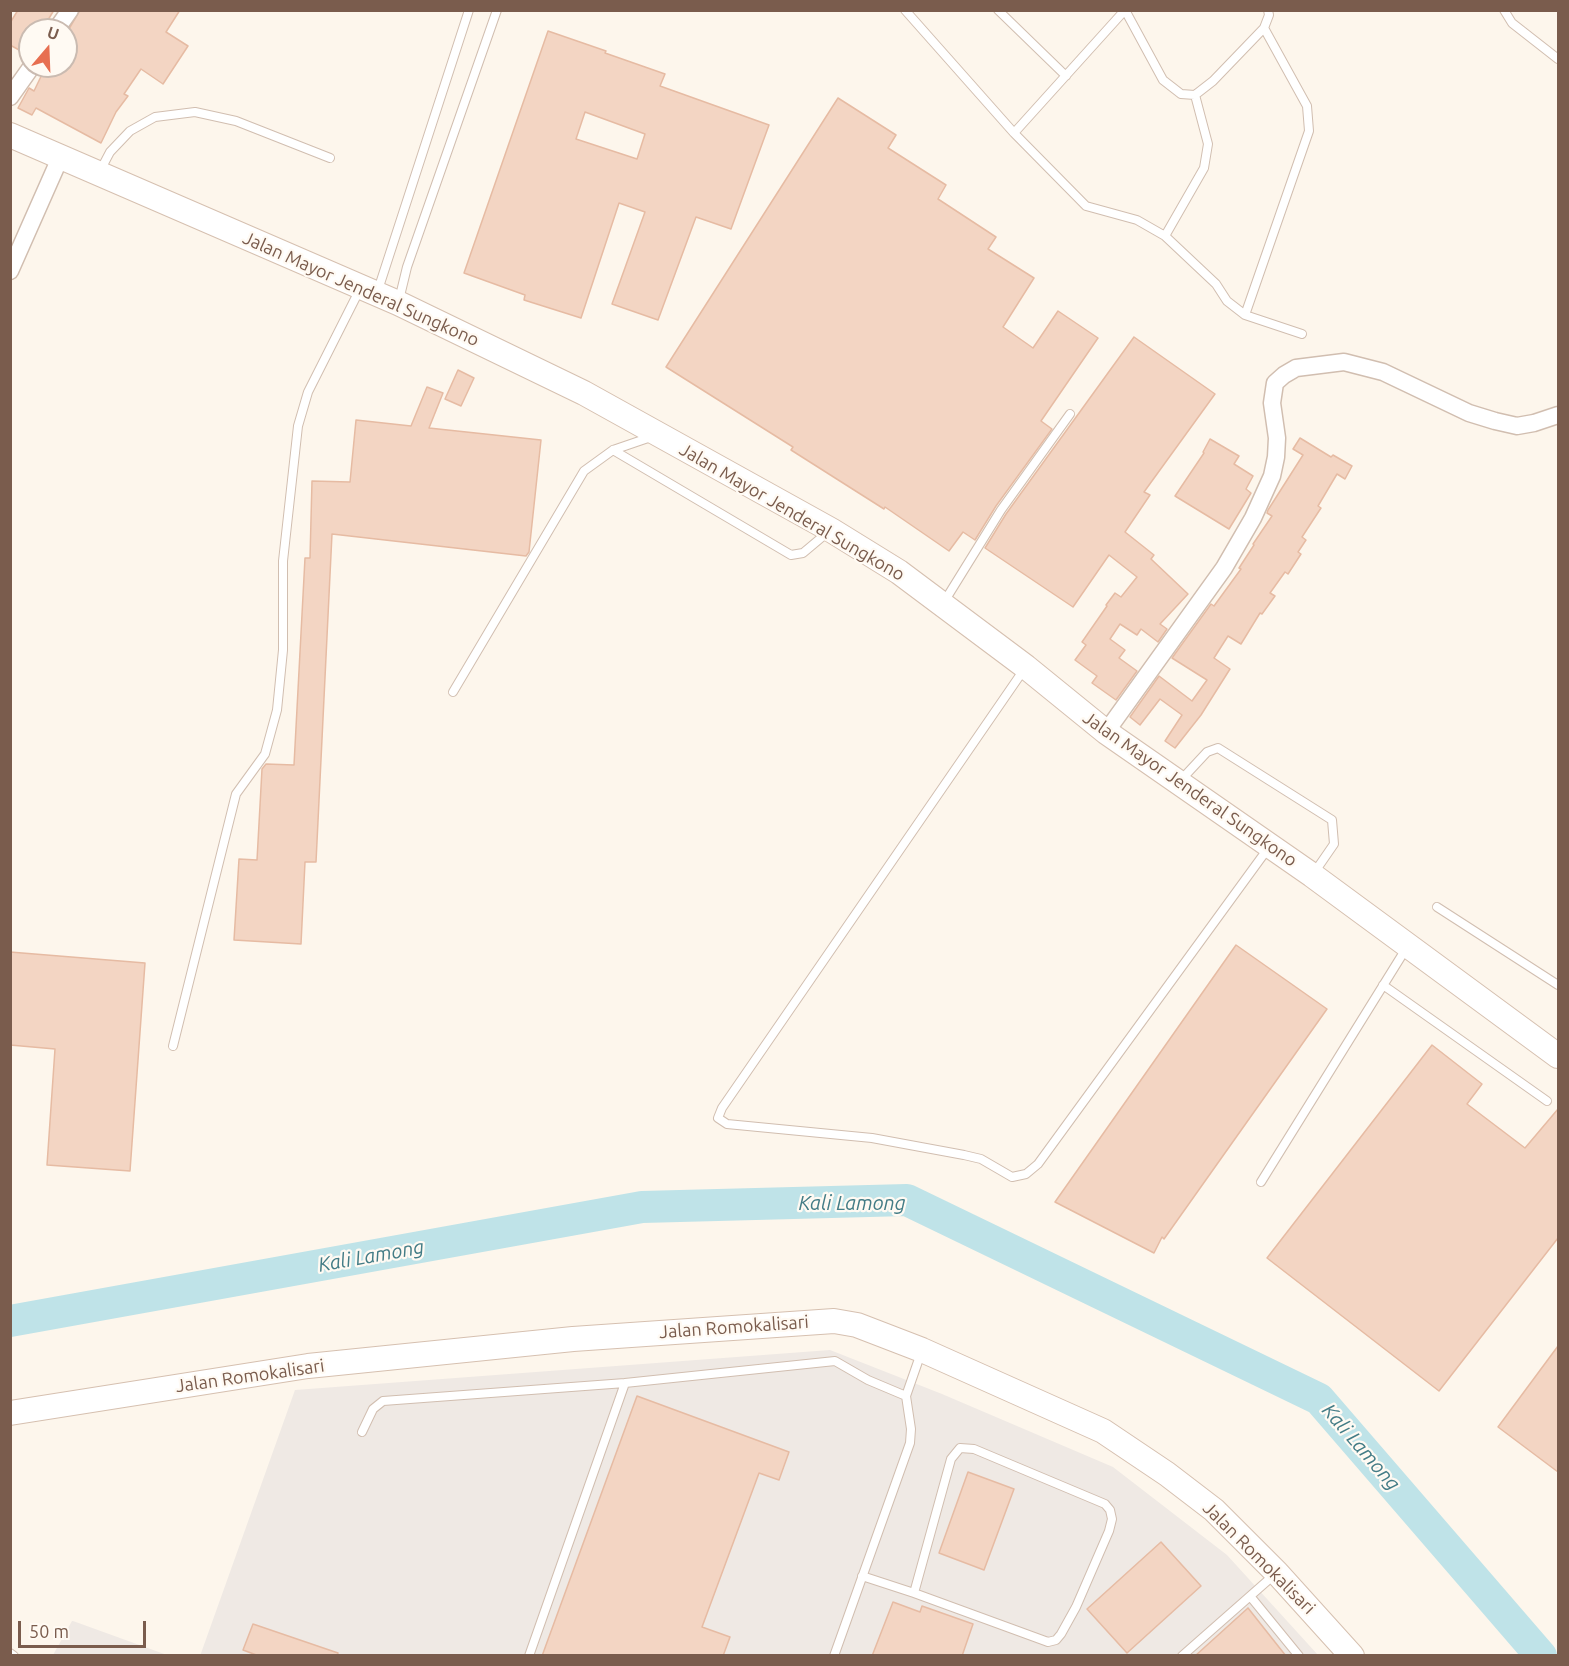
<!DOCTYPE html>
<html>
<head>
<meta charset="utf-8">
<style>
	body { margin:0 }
	#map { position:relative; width:1569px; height:1666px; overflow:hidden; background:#fdf6ec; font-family:Ubuntu,sans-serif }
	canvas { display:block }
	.frame { position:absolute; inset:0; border:12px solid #7a5c4d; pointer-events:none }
	.north { position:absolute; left:18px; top:18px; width:60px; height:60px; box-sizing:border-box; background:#fffaf3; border:2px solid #cabbb1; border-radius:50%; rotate:19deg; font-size:16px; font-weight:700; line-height:24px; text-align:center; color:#7a5c4d }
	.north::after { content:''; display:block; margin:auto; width:21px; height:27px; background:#e76f51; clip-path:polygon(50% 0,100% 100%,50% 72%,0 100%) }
	.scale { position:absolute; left:18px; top:1621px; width:128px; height:27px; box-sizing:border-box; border:3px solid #7a5c4d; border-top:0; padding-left:8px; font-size:18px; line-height:21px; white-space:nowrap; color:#7a5c4d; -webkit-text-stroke:4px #fffaf3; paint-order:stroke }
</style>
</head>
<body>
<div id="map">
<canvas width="1569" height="1666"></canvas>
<div class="frame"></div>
<div class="north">U</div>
<div class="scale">50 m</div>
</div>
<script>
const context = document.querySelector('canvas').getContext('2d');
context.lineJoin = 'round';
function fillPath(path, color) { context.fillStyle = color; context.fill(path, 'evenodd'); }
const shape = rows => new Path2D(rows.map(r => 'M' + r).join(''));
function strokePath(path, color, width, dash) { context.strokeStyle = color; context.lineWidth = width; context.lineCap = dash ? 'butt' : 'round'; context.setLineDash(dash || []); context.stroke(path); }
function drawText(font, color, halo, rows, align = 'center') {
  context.font = font + ' Ubuntu,sans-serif'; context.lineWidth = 4.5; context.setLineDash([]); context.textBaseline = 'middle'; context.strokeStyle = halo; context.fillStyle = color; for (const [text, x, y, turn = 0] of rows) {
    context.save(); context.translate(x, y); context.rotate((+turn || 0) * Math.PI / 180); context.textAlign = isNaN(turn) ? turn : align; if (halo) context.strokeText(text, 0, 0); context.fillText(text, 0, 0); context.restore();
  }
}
fillPath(shape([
	[830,1350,942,1394,1113,1467,1227,1555,1318,1655,200,1656,295,1390],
	[72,1621,73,1621,167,1655,53,1655]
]), '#efe9e4');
strokePath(shape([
	[10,1321,642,1207,907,1200,1319,1399,1541,1656]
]), '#bfe3e8', 32);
const building = shape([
	[18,10,54,10,42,30,30,30,30,56,10,45,10,23,18,10],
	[80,10,180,10,166,32,188,46,163,84,141,69,124,94,128,96,116,112,101,143,36,108,32,115,18,108,29,88,34,91,46,66,66,66,66,34,80,10],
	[548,31,606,51,605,53,665,74,660,86,769,125,731,229,696,217,658,320,612,304,645,212,619,203,581,318,524,300,525,295,464,273,548,31],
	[585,112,645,134,637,159,576,139,585,112],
	[838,98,896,135,888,148,946,185,938,199,996,237,988,249,1034,278,1003,327,1033,348,1058,311,1098,338,1041,421,1052,429,996,506,975,540,963,532,949,551,885,507,884,509,791,450,793,447,666,367,838,98],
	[1134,337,1215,394,1144,492,1150,495,1125,532,1154,555,1151,559,1188,594,1160,624,1167,629,1158,642,1141,629,1137,635,1120,624,1110,639,1125,650,1119,658,1137,671,1116,700,1092,683,1097,676,1075,660,1086,645,1082,642,1107,606,1106,605,1115,593,1121,597,1137,577,1109,555,1073,607,985,548,1006,514,1134,337],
	[458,370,474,378,461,406,445,399,458,370],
	[427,387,443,393,429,428,541,440,529,552,526,556,332,534,316,862,305,862,301,944,234,940,239,859,257,860,262,769,266,764,294,765,305,558,310,558,312,481,350,482,356,420,411,426,427,387],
	[1300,438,1331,457,1333,455,1352,466,1345,479,1337,474,1318,506,1321,508,1302,537,1306,540,1298,552,1301,554,1288,574,1285,572,1270,593,1275,596,1262,614,1260,613,1241,644,1228,636,1214,658,1230,669,1201,715,1175,748,1165,741,1182,715,1160,699,1140,725,1130,717,1159,676,1192,701,1207,680,1172,658,1211,604,1214,606,1241,569,1239,568,1254,545,1253,544,1272,516,1267,513,1268,510,1303,455,1293,449,1300,438],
	[1210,439,1239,456,1234,464,1253,476,1246,489,1251,493,1229,529,1175,496,1204,453,1203,452,1210,439],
	[1236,945,1327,1009,1164,1239,1162,1237,1154,1253,1055,1202,1236,945],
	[10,952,145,963,130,1171,47,1165,55,1049,10,1045,10,952],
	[1432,1045,1482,1084,1467,1104,1525,1148,1558,1109,1558,1238,1439,1391,1267,1258,1432,1045],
	[1558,1346,1558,1472,1498,1427,1558,1346],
	[637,1396,789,1452,779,1480,759,1473,702,1627,730,1637,723,1656,542,1656,637,1396],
	[968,1472,1014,1489,984,1570,939,1553,968,1472],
	[1161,1542,1201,1586,1127,1653,1087,1609,1161,1542],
	[893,1602,920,1612,922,1606,973,1624,962,1656,872,1656,893,1602],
	[1248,1608,1286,1656,1195,1656,1248,1608],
	[253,1624,338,1653,337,1656,259,1656,243,1650,253,1624]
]);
fillPath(building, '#f3d5c3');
strokePath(building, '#e6bba3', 1.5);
const lane = shape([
	[905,10,1014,133,1086,206,1137,220,1165,236,1216,284,1227,301,1245,315,1302,334],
	[998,10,1066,76],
	[1125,10,1163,80,1181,94,1195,95,1213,81,1264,28,1269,15,1268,10],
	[1504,10,1512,23,1558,59],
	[1014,133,1125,10],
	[100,171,110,152,130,131,155,117,195,112,236,121,330,158],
	[1165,236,1204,168,1208,144,1195,95],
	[377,293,469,10],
	[399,300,407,267,497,10],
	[1245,315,1309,131,1307,106,1264,28],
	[613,450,791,555,803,553,828,532],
	[944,602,1001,510,1070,414],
	[1025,668,722,1108,718,1118,727,1124,872,1138,964,1155,981,1159,1012,1177,1026,1174,1038,1164,1269,847],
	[453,692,584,471,613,450,654,436],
	[1180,781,1207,752,1218,748,1332,820,1334,844,1314,873],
	[1437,907,1558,985],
	[1383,985,1547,1101],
	[173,1046,236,794,265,754,277,710,283,650,283,561,298,426,308,392,360,289],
	[1261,1182,1407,947],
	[362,1432,373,1409,383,1401,625,1383],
	[862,1576,914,1593,1048,1642,1056,1640,1061,1634,1076,1607,1109,1531,1112,1519,1110,1510,1105,1504,974,1449,960,1448,951,1459,914,1593],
	[1250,1596,1299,1656],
	[10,1653,14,1656],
	[529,1656,625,1383,835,1361,868,1380,906,1396],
	[834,1656,910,1443,911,1429,906,1396,921,1353],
	[1182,1656,1274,1575]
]);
const street = shape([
	[56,30,70,10],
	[10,97,32,66],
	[10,271,60,158],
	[1106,732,1224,568,1253,518,1272,476,1276,457,1277,438,1272,403,1275,383,1284,375,1296,368,1344,362,1383,372,1469,413,1495,421,1517,426,1534,423,1558,415]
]);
const secondary = shape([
	[10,135,398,303,584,393,831,530,899,572,1026,667,1106,732,1312,875,1558,1056],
	[10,1413,308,1366,573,1339,834,1321,857,1325,922,1350,1103,1431,1167,1474,1214,1510,1277,1573,1352,1656]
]);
strokePath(lane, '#d1beb0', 10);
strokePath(street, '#d1beb0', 19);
strokePath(secondary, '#d6c0b0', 26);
strokePath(lane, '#fff', 8);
strokePath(street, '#fff', 16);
strokePath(secondary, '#fff', 24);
drawText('18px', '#7a5c4d', '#fffaf3', [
	["Jalan Mayor Jenderal Sungkono",361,289,24],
	["Jalan Mayor Jenderal Sungkono",792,512,30],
	["Jalan Mayor Jenderal Sungkono",1190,789,35],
	["Jalan Romokalisari",734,1327,-4],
	["Jalan Romokalisari",250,1376,-8],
	["Jalan Romokalisari",1259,1558,45]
]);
drawText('italic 20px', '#437c86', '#fffaf3', [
	["Kali Lamong",852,1203],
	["Kali Lamong",371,1256,-10],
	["Kali Lamong",1361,1447,49]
]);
</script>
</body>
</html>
